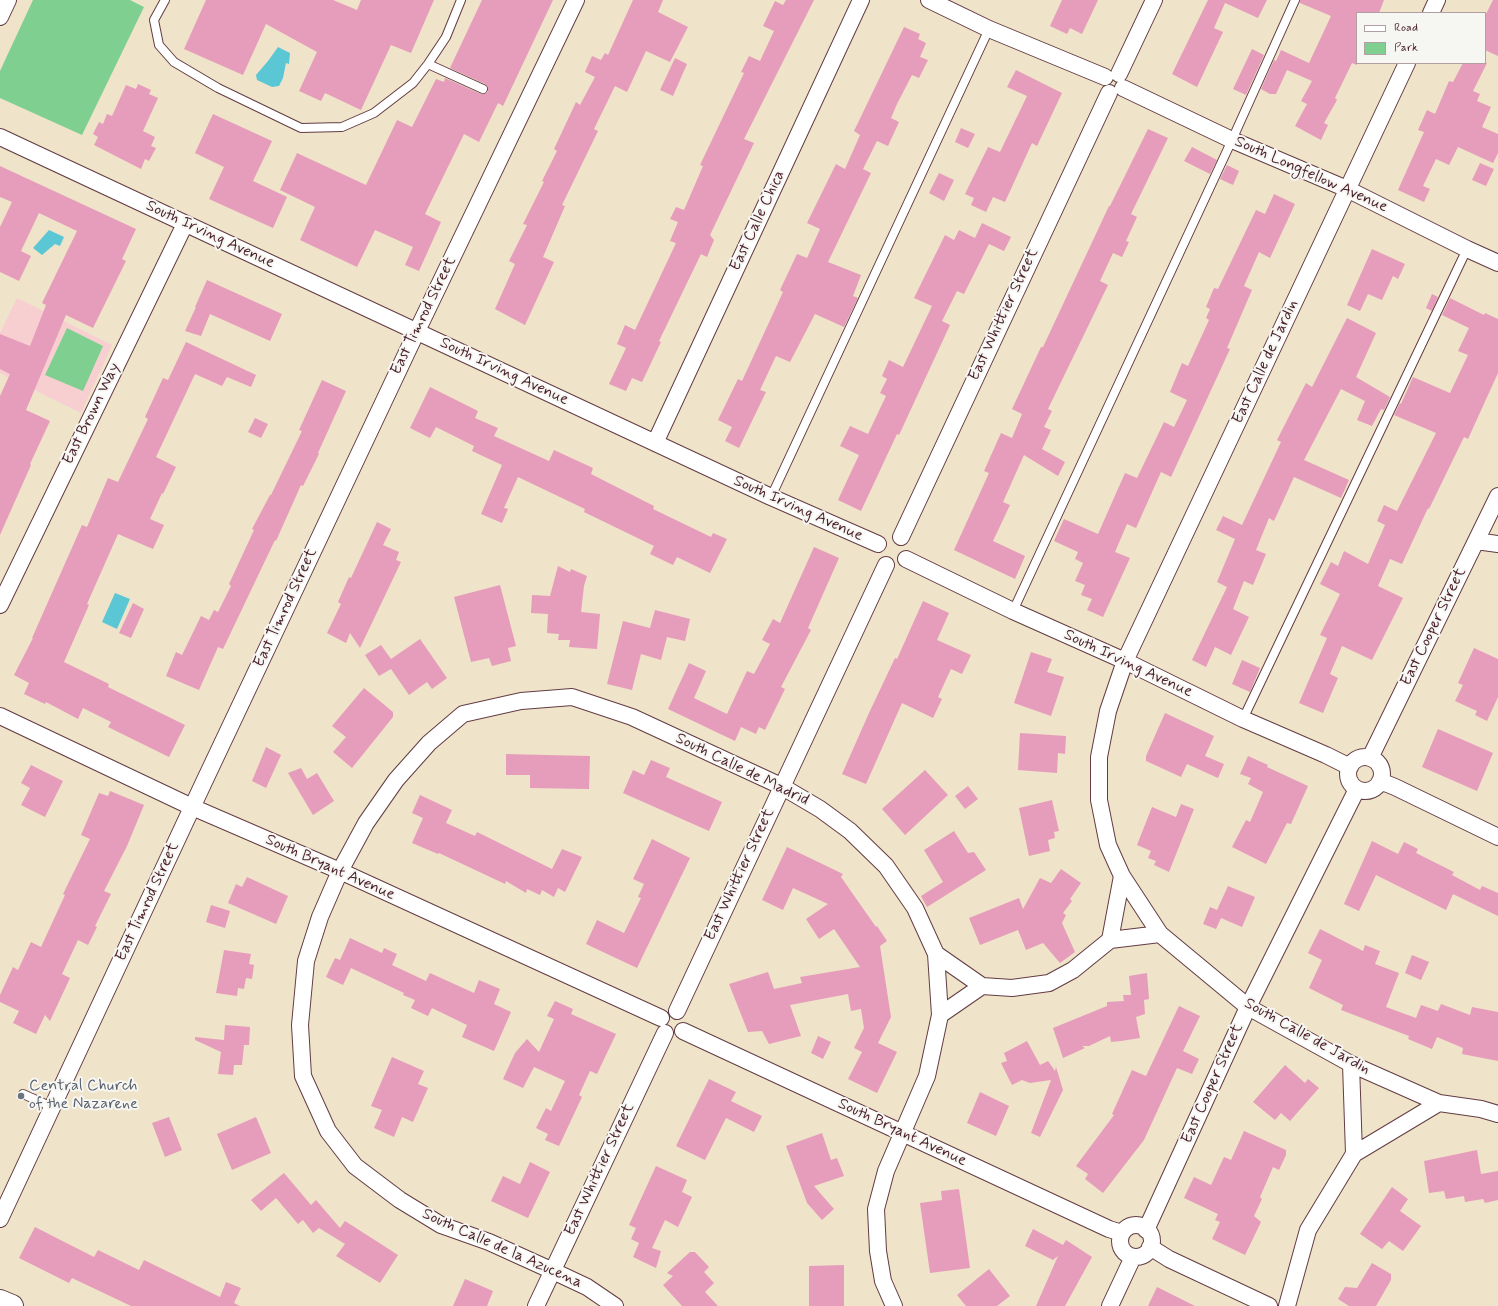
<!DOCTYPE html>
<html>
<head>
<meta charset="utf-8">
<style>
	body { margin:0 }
	#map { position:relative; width:1498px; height:1306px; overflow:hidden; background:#efe3c9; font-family:Mynerve,sans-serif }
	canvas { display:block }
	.legend { position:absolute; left:1356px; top:12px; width:130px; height:52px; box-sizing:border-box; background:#f6f6f2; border:1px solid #b1a0a2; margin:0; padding:5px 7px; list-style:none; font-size:12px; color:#4a1f2b }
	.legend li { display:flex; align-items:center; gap:8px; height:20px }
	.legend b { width:20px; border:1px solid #b1a0a2 }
</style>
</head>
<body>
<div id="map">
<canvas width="1498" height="1306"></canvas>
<ul class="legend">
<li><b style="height:5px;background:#fff"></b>Road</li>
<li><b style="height:11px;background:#7fcf90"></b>Park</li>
</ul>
</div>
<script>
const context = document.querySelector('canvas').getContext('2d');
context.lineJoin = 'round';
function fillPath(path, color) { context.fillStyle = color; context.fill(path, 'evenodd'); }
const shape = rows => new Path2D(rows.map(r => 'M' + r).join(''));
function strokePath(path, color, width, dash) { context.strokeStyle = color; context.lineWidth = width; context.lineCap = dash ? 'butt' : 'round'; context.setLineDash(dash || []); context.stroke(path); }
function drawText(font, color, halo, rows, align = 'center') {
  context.font = font + ' Mynerve,sans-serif'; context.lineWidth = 4; context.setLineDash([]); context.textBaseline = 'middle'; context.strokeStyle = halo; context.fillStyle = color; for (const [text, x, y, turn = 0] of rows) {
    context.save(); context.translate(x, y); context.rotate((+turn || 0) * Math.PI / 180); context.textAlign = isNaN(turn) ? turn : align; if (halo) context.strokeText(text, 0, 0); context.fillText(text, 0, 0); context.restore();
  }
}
fillPath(shape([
	[17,298,112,345,81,413,0,373,0,333]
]), '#f7cfd1');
fillPath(shape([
	[33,0,130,0,144,7,82,135,0,98,0,71],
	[67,328,103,346,83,391,45,375]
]), '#7fcf90');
fillPath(shape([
	[278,47,290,53,289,64,286,63,283,78,279,86,272,87,257,80,256,75,268,61],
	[49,230,64,237,60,246,55,244,42,255,33,248],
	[115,593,130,599,117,629,102,622]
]), '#5bc7d5');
fillPath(shape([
	[206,0,333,0,357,10,361,0,434,0,411,53,391,45,361,110,325,93,321,101,299,91,317,52,266,24,243,75,184,49],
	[482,0,553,0,503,106,498,103,479,142,464,134,425,214,441,222,419,271,405,265,413,247,375,230,357,267,300,240,315,207,280,190,297,153,366,185,397,120,412,127,436,79,444,82,445,78,481,94,484,94,488,92,488,88,485,84,450,68],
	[633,0,663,0,658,12,688,27,670,62,646,51,627,92,615,86,594,129,598,131,562,205,565,206,543,257,554,262,525,325,495,309,515,264,509,261,527,225,523,224,544,182,542,181,557,151,554,149,576,102,580,105,595,77,585,72,592,56,601,60,605,53,608,55],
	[786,0,814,0,744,139,754,143,710,235,714,240,707,257,701,254,659,341,661,342,642,382,632,378,626,391,609,384,626,348,617,344,625,325,635,330,676,243,670,241,678,222,670,219,676,207,684,210,703,166,700,165,744,73,741,72,749,56,760,61,774,31,763,26,775,1,783,5],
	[1062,0,1098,0,1082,34,1070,28,1067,34,1050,26],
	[1208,0,1267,0,1258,18,1225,3,1214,28,1223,32,1197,87,1172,74],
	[1300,0,1384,0,1379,13,1357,13,1357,65,1352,63,1335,98,1337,100,1324,123,1328,125,1321,140,1295,126,1307,104,1301,101,1312,81,1287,70,1276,94,1270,94,1261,89,1274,60,1276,61,1281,50,1309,63,1331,16,1300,3],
	[1493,0,1498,0,1498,56,1485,50,1485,16],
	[904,27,920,34,918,39,926,43,920,57,928,60,919,78,912,75,897,104,891,118,899,122,888,146,877,141,863,169,871,173,828,262,861,275,853,296,858,298,844,327,815,314,790,362,776,356,760,390,766,392,739,448,725,441,732,427,718,420,738,379,742,381,783,292,780,290,797,254,807,258,820,229,807,223,836,164,845,169,860,135,854,131],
	[1252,49,1264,55,1246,95,1233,89],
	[675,58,687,64,673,96,660,90],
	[1463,63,1487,63,1473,91,1480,94,1477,101,1491,107,1482,127,1498,134,1498,153,1493,163,1458,147,1449,165,1436,159,1423,186,1430,189,1424,202,1398,190,1424,132,1418,130,1427,110,1435,114,1449,81,1453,82],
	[1016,70,1062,93,1037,146,1032,143,1005,202,993,197,986,212,971,205,974,198,965,194,988,147,1000,152,1027,96,1007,87],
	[138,84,151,90,149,94,158,98,143,131,155,137,151,146,156,148,149,161,145,159,141,169,94,145,98,137,93,134,99,122,103,124,107,114,112,116,126,85,136,89],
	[213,114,272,141,253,181,287,197,273,228,209,199,224,167,195,153],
	[961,128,975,134,968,148,955,142],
	[1148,129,1168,138,1131,214,1137,217,1126,241,1129,242,1122,257,1113,253,1100,281,1108,285,1048,409,1052,411,1044,427,1051,430,1042,449,1065,462,1058,476,1024,455,1003,502,1010,505,993,541,1025,556,1015,579,954,550,989,473,984,471,1001,433,1012,438,1022,414,1012,409,1041,347,1043,347,1109,206,1110,206],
	[1192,147,1217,160,1210,174,1184,161],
	[1480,163,1494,169,1486,186,1472,180],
	[1227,165,1239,171,1233,185,1220,179],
	[0,166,136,229,122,259,126,261,93,328,66,315,26,410,50,421,30,464,31,465,0,535,0,396,10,374,0,369,0,334,30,346,46,305,42,303,77,231,39,213,21,251,31,256,19,281,0,272,0,227,12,202,0,197],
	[939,173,954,180,944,201,929,193],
	[1274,194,1295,204,1270,258,1259,252,1244,286,1252,290,1227,348,1230,349,1171,477,1161,472,1136,528,1127,524,1115,552,1130,558,1103,617,1087,610,1092,599,1081,595,1085,585,1075,581,1083,563,1075,559,1078,552,1054,541,1064,519,1098,534,1125,473,1137,478,1164,422,1174,427,1187,400,1170,392,1182,363,1188,366,1209,320,1206,318,1210,309,1206,307,1214,288,1218,289,1256,210,1265,214],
	[982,223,1011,237,1004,251,989,244,964,294,957,291,942,321,950,325,899,435,897,434,861,511,838,500,859,455,840,446,850,426,868,434,886,396,880,393,887,379,882,376,889,360,903,367,932,306,914,298,945,235,954,240,959,230,975,238],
	[1372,249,1405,264,1398,279,1393,276,1382,300,1368,294,1360,311,1347,305],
	[207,280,282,314,270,341,210,314,201,336,185,331,196,307,195,307],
	[1432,294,1438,297,1432,311,1426,308],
	[1450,298,1484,315,1485,313,1498,319,1498,373,1468,439,1464,437,1429,509,1428,508,1402,564,1390,559,1378,586,1403,598,1372,660,1342,646,1330,674,1338,678,1323,713,1299,703,1327,638,1320,635,1340,594,1320,584,1331,562,1338,566,1344,551,1368,564,1385,525,1377,521,1384,505,1397,511,1436,433,1394,415,1400,403,1401,404,1413,377,1450,393,1468,355,1458,351,1469,328,1442,315],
	[1347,318,1376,333,1356,377,1390,397,1384,410,1381,409,1372,426,1357,420,1365,401,1341,389,1304,460,1349,480,1341,498,1294,477,1274,521,1269,518,1256,550,1266,554,1253,585,1244,581,1233,609,1249,617,1231,655,1215,647,1206,667,1192,660,1227,587,1217,582,1235,539,1216,530,1223,516,1242,525,1281,442,1277,440,1306,383,1312,387],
	[186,342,256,375,251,387,227,377,222,386,195,374,156,457,176,467,163,494,162,493,150,519,164,525,153,549,118,534,87,604,89,605,64,662,109,684,108,687,185,725,169,757,108,727,111,722,83,708,78,719,46,702,45,704,24,694,29,683,14,675,33,638,32,638,82,525,87,527,108,478,118,482,148,419,145,417,163,378,168,380],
	[322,380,346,391,318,453,319,454,303,486,301,485,276,541,275,540,223,649,218,647,199,690,166,676,176,652,182,655,201,616,209,620,214,610,218,612,231,586,229,584,254,530,252,529,270,495,271,495,302,431,299,430],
	[430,387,478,411,475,418,498,428,494,436,549,461,554,450,593,468,591,474,654,506,653,509,711,537,713,533,727,539,710,573,677,557,673,565,650,554,654,546,584,512,585,509,518,477,504,508,508,509,502,523,481,514,502,465,472,451,474,446,436,427,430,438,410,428],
	[255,418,268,424,261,438,248,432],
	[377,522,391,529,383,545,399,552,396,560,401,562,360,648,350,633,346,643,327,633,341,604,338,602,349,577,351,578],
	[814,547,839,558,808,628,811,630,781,687,785,689,765,730,759,727,756,734,741,727,735,741,668,709,689,663,706,671,694,698,727,714,747,671,754,674,770,644,762,640,773,619,780,623],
	[558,566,570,572,571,569,587,576,584,586,581,612,600,614,597,649,569,647,570,640,558,640,559,634,547,633,548,614,531,613,532,595,550,596],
	[500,585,516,646,508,648,511,661,492,666,489,658,471,662,454,597],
	[923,601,949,613,937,640,971,655,962,674,951,669,938,697,942,699,933,718,902,703,866,784,842,774,869,713,895,658,897,659],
	[133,603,144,609,131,638,119,633],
	[655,610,690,619,685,641,667,637,661,660,641,654,632,690,607,684,623,621,650,628],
	[420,639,447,678,432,689,427,682,409,695,391,669,379,676,365,655,381,645,391,659],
	[1474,648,1498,659,1498,697,1487,721,1475,715,1477,711,1455,701,1463,685,1458,683],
	[1031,652,1052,659,1047,672,1064,677,1051,716,1014,703],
	[1242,660,1260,668,1250,692,1232,684],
	[364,688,393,712,393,717,352,768,333,752,346,737,332,726],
	[1165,713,1214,736,1205,756,1224,764,1218,778,1187,764,1181,777,1146,761,1146,756],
	[1438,729,1493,753,1477,791,1422,767],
	[1020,733,1066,736,1065,754,1058,753,1057,773,1018,770],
	[266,747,281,755,266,788,252,781],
	[506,754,590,756,589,789,530,788,530,775,506,775],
	[1248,756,1268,765,1267,767,1308,786,1291,824,1287,823,1266,864,1232,847,1246,820,1250,822,1263,792,1248,784,1251,778,1240,774],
	[651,760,670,768,666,777,722,802,709,831,623,793,633,770,644,775],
	[31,765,63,781,45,817,21,805,30,788,21,783],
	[301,768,307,779,317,773,334,801,313,815,288,773],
	[925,770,948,795,905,835,882,809],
	[968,786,978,799,965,809,955,796],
	[110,791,144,805,127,846,104,891,111,894,95,926,97,927,88,945,78,940,62,974,70,978,50,1021,45,1015,36,1034,13,1023,19,1011,0,1002,0,995,13,967,18,970,31,942,41,947,65,895,63,894,90,839,81,835,99,793,108,796],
	[420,795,452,810,446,823,475,836,477,832,552,869,562,849,582,857,565,892,558,888,554,897,542,890,540,895,527,889,526,893,506,881,505,884,439,853,438,854,412,843,423,818,412,813],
	[1052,800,1059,831,1054,832,1055,838,1048,840,1050,851,1029,856,1019,808],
	[1181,804,1194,809,1169,872,1154,865,1156,861,1148,858,1151,851,1137,845,1152,807,1176,817],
	[954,831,968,853,974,852,986,870,927,907,921,896,943,882,924,850],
	[652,839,690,858,637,968,586,944,597,920,624,933,641,898,638,897,644,884,633,879],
	[1372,841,1398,854,1404,842,1418,849,1416,853,1454,872,1452,875,1480,890,1482,886,1498,893,1498,916,1453,894,1446,910,1376,875,1359,911,1344,904],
	[787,847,843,874,841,877,876,927,877,926,887,941,880,946,891,1017,878,1043,897,1052,877,1093,848,1079,862,1052,854,1048,864,1028,861,1009,851,1011,848,994,790,1005,801,1036,769,1044,762,1031,748,1032,729,984,768,972,774,989,802,983,800,977,860,967,834,929,819,939,806,919,828,904,793,888,783,910,762,900],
	[1061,869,1081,883,1070,899,1072,901,1063,913,1066,915,1062,923,1075,952,1060,963,1043,943,1026,950,1018,930,980,945,969,918,1019,898,1023,909,1040,878,1051,883],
	[247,877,288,896,276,924,228,903,236,884,242,887],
	[1228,886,1255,897,1242,927,1221,918,1216,929,1203,924,1210,907,1217,910],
	[211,905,230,911,225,928,206,922],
	[1320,929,1363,951,1365,945,1380,951,1375,964,1399,973,1386,1007,1416,1018,1421,1005,1438,1011,1441,1004,1470,1015,1472,1007,1498,1012,1498,1061,1462,1054,1463,1048,1437,1037,1432,1049,1408,1039,1409,1036,1341,1010,1343,1005,1309,988,1322,960,1308,953],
	[350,938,382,953,384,948,397,954,392,965,426,981,430,973,474,993,479,980,500,989,494,1004,511,1012,494,1051,462,1037,467,1025,432,1008,428,1016,411,1008,415,1000,403,995,404,993,351,968,343,985,326,977,335,958,340,960],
	[224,950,251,954,249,964,254,965,252,979,246,978,244,989,238,988,237,996,216,993],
	[1412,955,1429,962,1421,980,1405,973],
	[1147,973,1149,999,1144,1000,1145,1014,1136,1017,1140,1038,1121,1041,1111,1042,1110,1036,1089,1046,1082,1046,1085,1048,1063,1058,1053,1028,1107,1006,1107,1002,1124,1001,1123,995,1131,995,1129,976],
	[555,1001,573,1009,571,1014,616,1034,597,1074,590,1071,579,1095,582,1097,559,1146,545,1140,548,1134,536,1128,546,1108,551,1111,565,1081,534,1067,523,1088,503,1079,515,1053,527,1039,539,1052,554,1019,547,1016],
	[1179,1006,1200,1016,1183,1051,1199,1059,1192,1074,1177,1068,1144,1140,1103,1193,1085,1179,1088,1174,1076,1166,1114,1115,1112,1114,1132,1070,1146,1076],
	[225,1025,250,1027,249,1045,244,1045,242,1065,234,1065,233,1075,218,1074,221,1052,195,1040,195,1037,224,1040],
	[818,1036,831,1042,823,1059,811,1053],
	[1027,1041,1040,1065,1048,1061,1055,1071,1056,1067,1063,1090,1040,1137,1031,1133,1051,1080,1030,1083,1022,1080,1012,1085,1001,1063,1007,1061,1004,1053],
	[392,1057,424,1071,418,1084,428,1088,413,1122,402,1117,394,1137,374,1128,382,1110,371,1106],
	[1285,1065,1305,1083,1308,1079,1319,1088,1290,1121,1281,1113,1275,1120,1253,1102],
	[709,1079,736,1092,731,1101,762,1116,754,1132,726,1118,705,1160,676,1146],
	[980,1092,1009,1106,996,1136,967,1123],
	[169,1117,182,1150,165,1157,152,1123],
	[256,1117,271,1153,232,1170,217,1134],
	[1244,1131,1286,1150,1286,1155,1279,1170,1273,1167,1260,1197,1262,1199,1254,1216,1261,1222,1245,1255,1212,1239,1220,1222,1215,1220,1218,1214,1184,1198,1194,1177,1211,1185,1224,1157,1231,1160],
	[822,1133,831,1160,837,1158,844,1176,814,1186,834,1209,822,1220,807,1203,786,1146],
	[1477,1150,1481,1174,1498,1171,1498,1200,1485,1203,1483,1199,1465,1202,1464,1196,1446,1199,1444,1191,1429,1193,1424,1161],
	[530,1162,550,1172,528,1218,491,1201,503,1176,520,1184],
	[656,1166,687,1180,682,1192,692,1197,678,1227,665,1220,652,1248,661,1251,656,1268,633,1257,639,1243,631,1239,636,1228,629,1225],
	[284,1173,311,1205,316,1200,340,1228,345,1221,398,1255,380,1283,336,1256,345,1244,319,1228,313,1233,303,1220,298,1224,276,1198,261,1211,251,1200],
	[1392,1187,1408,1199,1400,1211,1421,1226,1403,1251,1389,1241,1382,1249,1360,1234],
	[959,1189,970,1268,930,1273,920,1203,942,1200,941,1191],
	[35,1227,94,1257,98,1250,139,1270,144,1260,220,1297,226,1282,241,1288,234,1303,240,1306,131,1306,72,1278,69,1283,19,1258],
	[1033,1229,1063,1245,1066,1240,1092,1257,1065,1306,1036,1306,1058,1256,1053,1260,1025,1246],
	[690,1252,695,1252,709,1267,704,1272,714,1283,705,1292,718,1306,682,1306,663,1285,673,1276,667,1273],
	[1372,1263,1391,1274,1391,1280,1376,1306,1349,1306,1338,1299,1345,1287,1357,1288],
	[844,1265,844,1306,809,1306,809,1266],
	[989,1269,1010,1296,997,1306,966,1306,957,1295],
	[465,1279,493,1291,487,1306,453,1306],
	[1157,1287,1195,1306,1148,1306]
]), '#e69dbb');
const lane = shape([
	[165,0,154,20,159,45,174,62,218,88,301,128,342,127,374,113,413,83,428,64,446,37,461,0],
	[428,64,483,89],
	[771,497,989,29],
	[1013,611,1232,140,1295,0],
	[1243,719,1467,249],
	[23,1094,52,1107]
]);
const street = shape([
	[929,0,989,29,1105,77],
	[1431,13,1437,0],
	[0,17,8,0],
	[1407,63,1125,661,1108,711,1099,757,1099,800,1108,845,1122,876,1160,934,1248,1007,1351,1064,1439,1103,1481,1109,1498,1114],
	[1119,74,1154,0],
	[1123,88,1232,140,1347,189,1467,249,1498,263],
	[0,137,771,497,878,544],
	[655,443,861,0],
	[901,537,1109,93],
	[1476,541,1498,544],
	[906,559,1013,611,1125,661,1243,719,1326,755,1350,767],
	[0,605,185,224],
	[0,716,192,807,340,871,661,1018],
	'1348 774a17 17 0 1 1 34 0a17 17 0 1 1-34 0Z',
	[1370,758,1498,496],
	[1380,781,1395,787,1498,837],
	[1110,940,1160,934],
	[936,954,982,986],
	[677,1011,886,565],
	[940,1015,982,986,1012,988,1049,983,1073,970,1110,940,1122,876],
	[683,1031,1109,1229,1122,1233],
	[1354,1154,1439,1103],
	[0,1219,203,784,417,331,576,0],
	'1120 1241a16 16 0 1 1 32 0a16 16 0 1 1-32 0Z',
	[1146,1230,1248,1007,1357,789],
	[1150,1247,1169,1259,1269,1306],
	[536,1306,665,1033],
	[615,1306,587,1287,553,1271,489,1242,441,1225,400,1200,355,1166,328,1131,303,1076,300,1025,306,961,320,917,340,871,366,823,396,780,429,743,463,714,521,701,572,697,632,717,781,786,820,809,850,831,886,866,915,908,936,954,940,1015,927,1076,886,1171,876,1209,878,1251,883,1281,894,1306],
	[1110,1306,1133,1257],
	[1287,1306,1308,1230,1354,1154,1351,1064]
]);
const secondary = shape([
	[0,1301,12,1306]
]);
strokePath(lane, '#633c43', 10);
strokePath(street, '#633c43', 18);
strokePath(secondary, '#633c43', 24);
strokePath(lane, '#fff', 8);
strokePath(street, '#fff', 16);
strokePath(secondary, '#fff', 22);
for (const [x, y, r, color] of [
	[21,1096,4,"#6b7280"]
]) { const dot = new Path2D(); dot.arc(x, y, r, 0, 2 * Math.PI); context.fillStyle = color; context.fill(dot); strokePath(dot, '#f6f6f2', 1.5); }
drawText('16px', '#4a1f2b', '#f6f6f2', [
	["South Longfellow Avenue",1311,175,24],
	["East Calle Chica",758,221,-65],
	["South Irving Avenue",210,235,25],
	["East Whittier Street",1004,315,-65],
	["East Timrod Street",424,316,-64],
	["East Calle de Jardin",1266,362,-65],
	["South Irving Avenue",504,372,25],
	["East Brown Way",92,414,-64],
	["South Irving Avenue",798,509,24],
	["East Timrod Street",286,608,-65],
	["East Cooper Street",1434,627,-64],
	["South Irving Avenue",1128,664,25],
	["South Calle de Madrid",742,770,26],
	["South Bryant Avenue",330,868,24],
	["East Whittier Street",740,875,-65],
	["East Timrod Street",148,902,-65],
	["South Calle de Jardin",1307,1037,29],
	["East Cooper Street",1213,1084,-66],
	["South Bryant Avenue",902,1133,25],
	["East Whittier Street",600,1170,-65],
	["South Calle de la Azucena",502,1249,24]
]);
drawText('16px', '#5b616d', '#f6f6f2', [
	["Central Church",29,1087],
	["of the Nazarene",29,1105]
], 'left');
</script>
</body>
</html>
